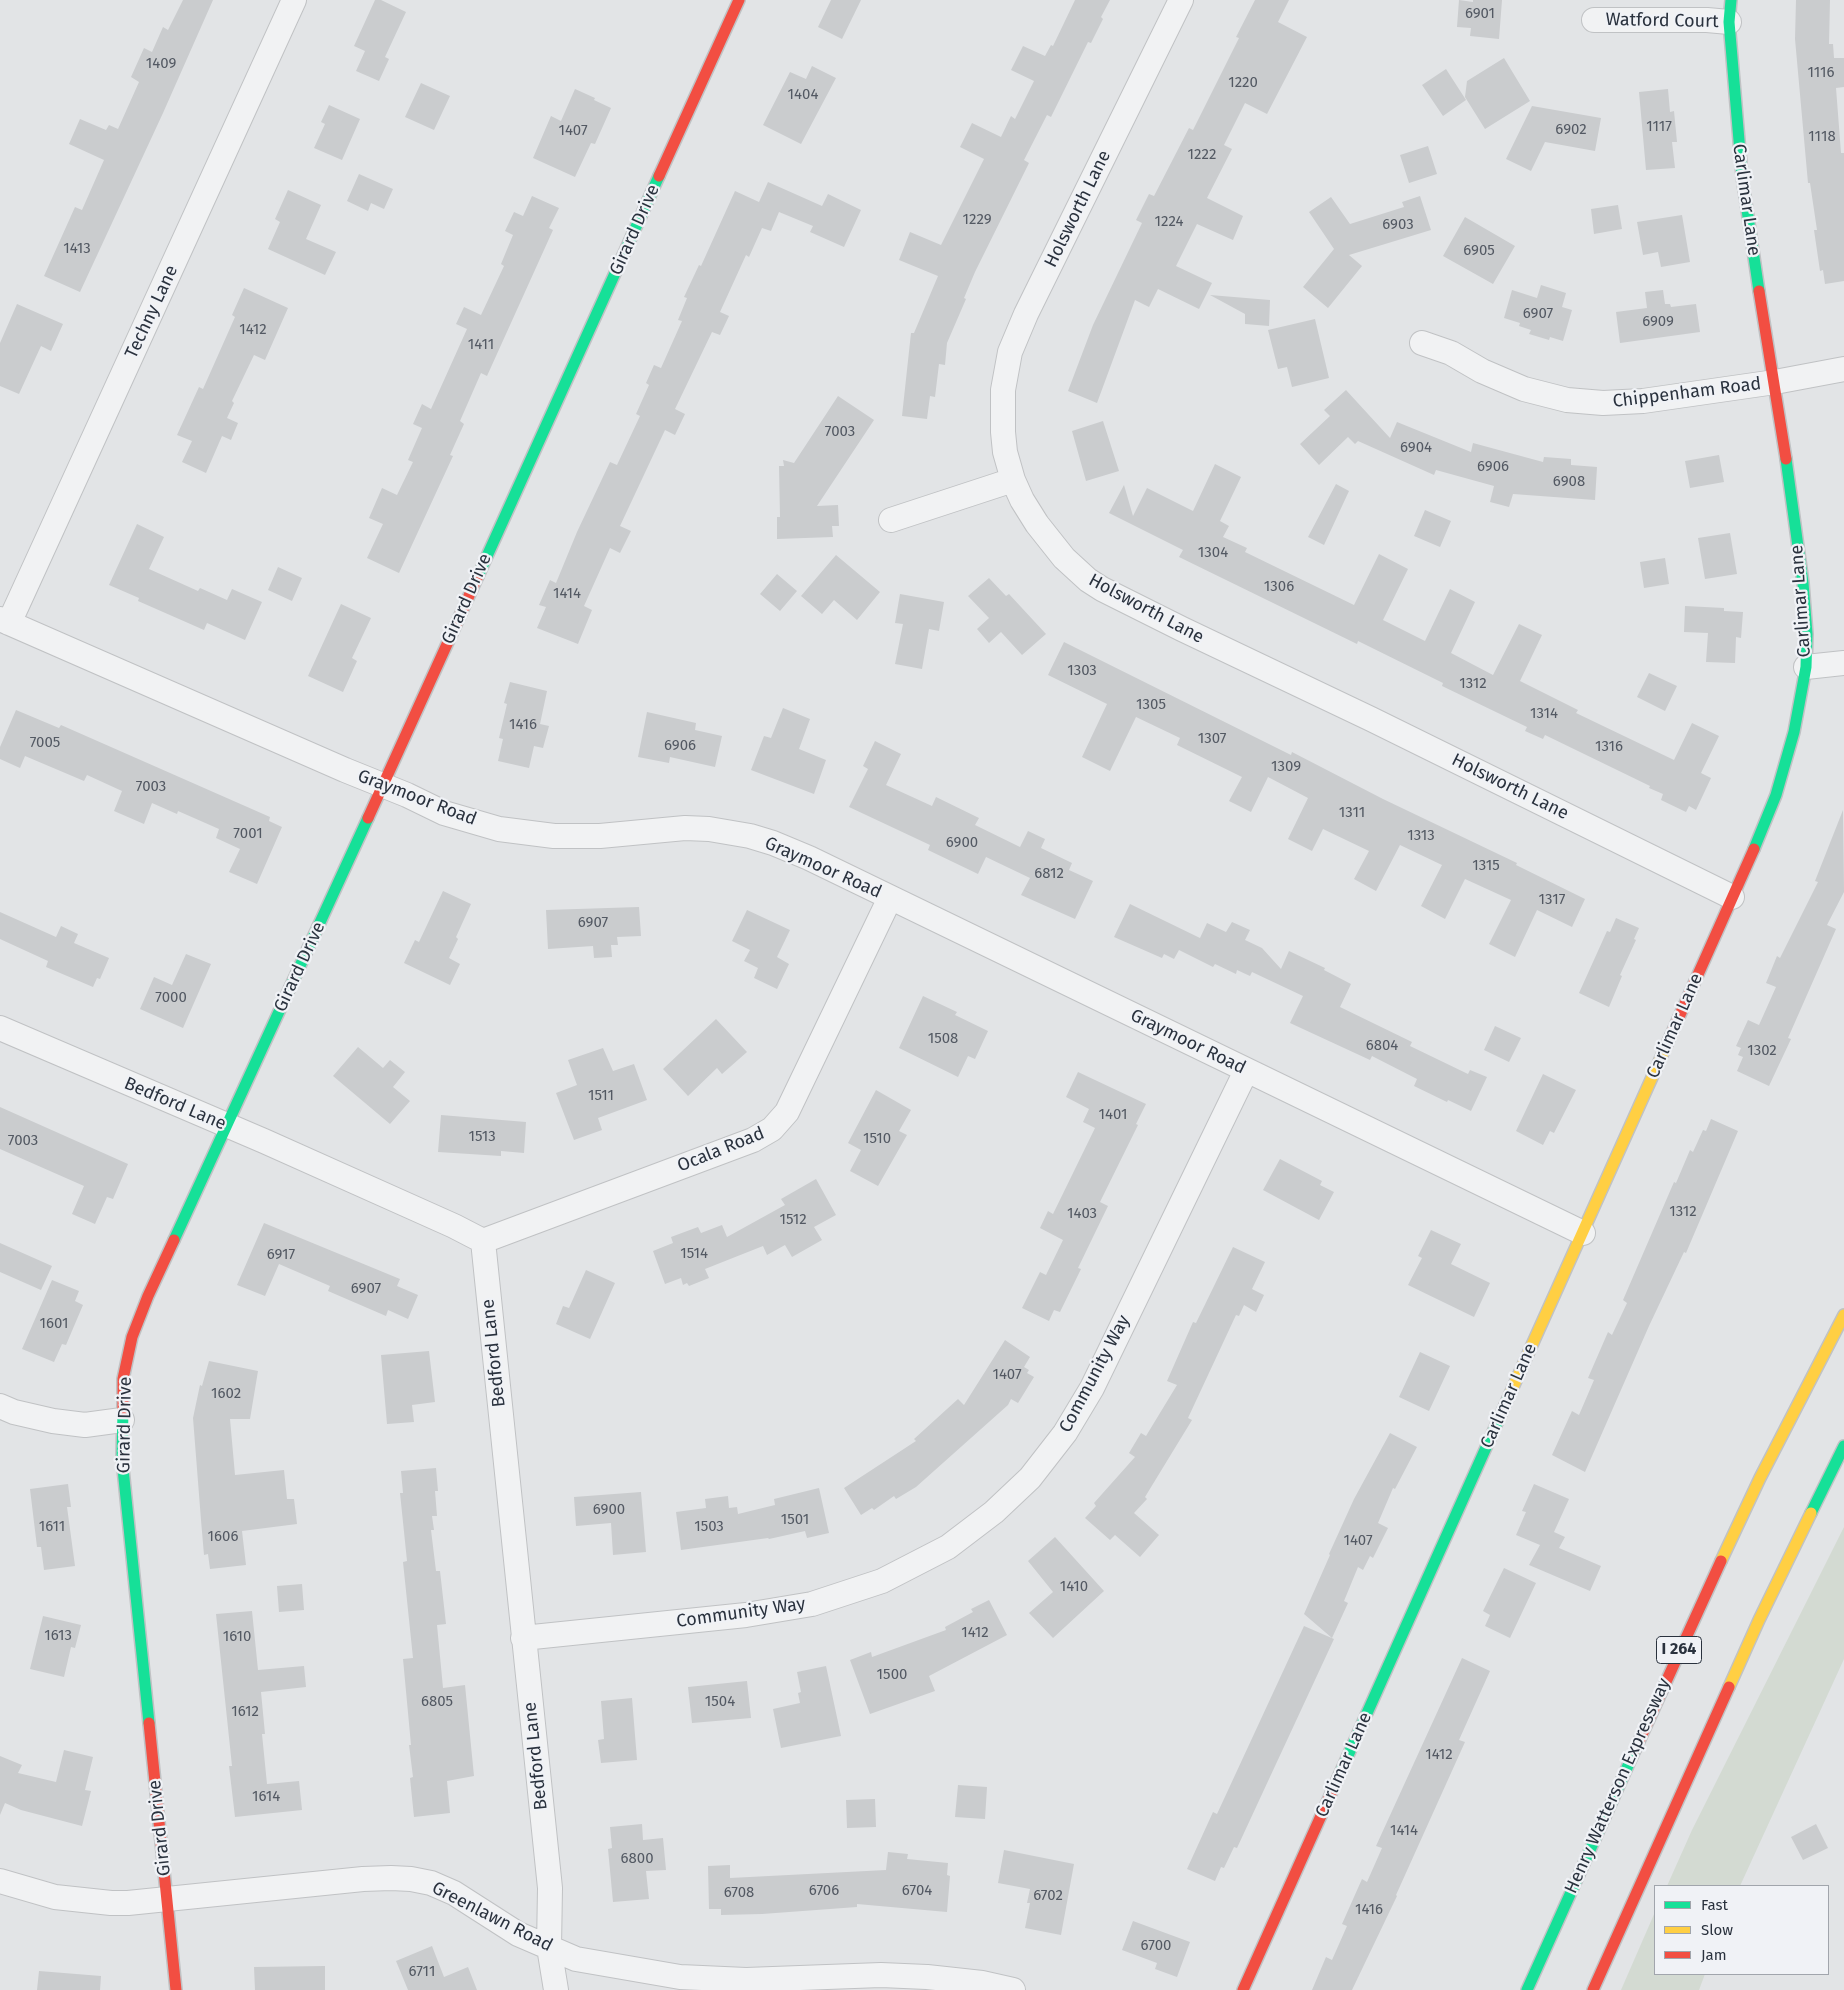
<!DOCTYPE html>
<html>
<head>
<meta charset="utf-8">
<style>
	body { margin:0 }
	#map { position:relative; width:1844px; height:1990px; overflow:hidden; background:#e2e4e6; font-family:"Fira Sans",sans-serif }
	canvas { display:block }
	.legend { position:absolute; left:1654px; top:1885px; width:175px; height:90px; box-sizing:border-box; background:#f0f2f6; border:1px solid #a1a5ac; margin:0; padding:6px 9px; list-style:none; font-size:15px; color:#2a323e }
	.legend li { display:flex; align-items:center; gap:10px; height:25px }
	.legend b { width:25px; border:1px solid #a1a5ac }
</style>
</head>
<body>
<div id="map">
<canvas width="1844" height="1990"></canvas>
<ul class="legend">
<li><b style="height:6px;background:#16e098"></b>Fast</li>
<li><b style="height:6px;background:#ffcf43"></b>Slow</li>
<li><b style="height:6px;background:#f24e42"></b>Jam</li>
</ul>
</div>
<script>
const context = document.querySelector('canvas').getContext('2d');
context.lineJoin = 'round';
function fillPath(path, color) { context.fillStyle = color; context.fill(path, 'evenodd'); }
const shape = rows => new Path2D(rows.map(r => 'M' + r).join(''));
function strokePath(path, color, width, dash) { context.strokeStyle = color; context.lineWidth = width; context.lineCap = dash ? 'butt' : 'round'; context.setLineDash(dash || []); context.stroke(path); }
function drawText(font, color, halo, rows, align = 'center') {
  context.font = font + ' "Fira Sans",sans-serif'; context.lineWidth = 4.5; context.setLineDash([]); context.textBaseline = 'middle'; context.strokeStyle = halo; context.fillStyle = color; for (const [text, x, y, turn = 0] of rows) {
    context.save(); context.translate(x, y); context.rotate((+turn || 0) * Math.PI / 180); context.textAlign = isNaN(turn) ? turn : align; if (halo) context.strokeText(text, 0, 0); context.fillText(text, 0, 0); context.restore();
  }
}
fillPath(shape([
	[1844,1527,1844,1659,1740,1886,1667,1886,1692,1830],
	[1655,1912,1655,1974,1705,1974,1699,1990,1621,1990]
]), '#d3dad2');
fillPath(shape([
	[183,0,213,0,163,113,80,292,44,276,75,207,82,210,104,160,69,144,80,119,106,130,109,125,118,129,139,82,131,77,144,48,152,52,163,27,168,30],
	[375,0,381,0,406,12,385,57,389,59,379,81,356,71,365,51,354,46],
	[831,0,861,0,842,39,818,27],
	[1075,0,1110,0,1101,17,1103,19,1091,43,1088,42,1051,117,1047,115,1024,160,1029,163,975,272,964,298,966,299,947,343,945,365,939,364,935,397,930,396,927,419,902,416,911,333,914,333,938,276,899,260,910,232,941,245,984,159,960,147,972,123,1001,137,1011,116,1015,119,1034,81,1011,70,1023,46,1045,56,1051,45,1053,46],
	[1255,0,1289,0,1278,22,1307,37,1267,114,1245,103,1224,145,1232,149,1207,198,1243,216,1233,240,1197,224,1176,266,1212,283,1199,309,1158,289,1149,307,1135,300,1097,403,1068,391,1093,325,1142,223,1136,220,1149,194,1154,196,1189,128,1193,130,1239,38,1236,37],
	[1459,0,1473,2,1473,0,1502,0,1499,39,1470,36,1471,28,1457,27],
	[1796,0,1830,0,1829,44,1833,44,1834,58,1844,58,1844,87,1836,88,1841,153,1844,153,1844,281,1825,284,1823,270,1820,271,1814,230,1817,230,1810,183,1808,183,1795,39],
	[1504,58,1530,101,1485,129,1465,97,1467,81],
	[812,66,836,78,801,144,763,125,790,72,806,79],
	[1446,69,1466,100,1443,116,1422,85],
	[421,83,450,96,434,130,405,117],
	[575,89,595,98,594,100,611,108,595,144,591,143,575,177,533,158,551,116,561,121],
	[1668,89,1670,112,1674,111,1677,142,1672,142,1675,168,1646,170,1639,92],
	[329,105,360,119,342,160,314,148,325,124,321,122],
	[1532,106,1601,118,1595,151,1545,142,1531,171,1506,159],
	[1428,146,1437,174,1409,183,1400,155],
	[359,174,393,189,384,209,371,203,368,211,347,201],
	[768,182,822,206,828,194,861,210,844,247,810,232,813,226,779,212,771,231,762,228,749,257,746,255,720,312,729,316,720,335,712,332,675,409,685,414,675,435,665,430,620,526,631,531,620,553,610,548,584,606,592,610,578,644,537,628,546,607,539,605,550,580,556,583,577,532,610,462,617,465,640,416,636,414,649,385,646,383,654,365,661,368,682,321,678,320,687,298,684,297,699,265,701,266,735,191,759,202],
	[288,190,321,205,306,239,336,252,325,275,268,249,280,222,275,219],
	[532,196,559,208,549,228,553,230,487,376,481,373,460,421,464,424,450,455,453,456,399,573,367,558,383,524,369,518,382,488,397,495,413,462,408,460,422,428,413,424,422,404,431,409,467,329,456,324,464,307,481,315,504,266,501,264,513,235,505,231,514,212,523,216],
	[1420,196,1431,230,1349,255,1362,266,1328,308,1303,287,1334,249,1309,212,1331,197,1350,224,1404,207,1402,202],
	[1618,205,1622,229,1594,234,1591,209],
	[1682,215,1690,262,1661,267,1658,252,1643,255,1637,222],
	[1465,217,1515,246,1493,284,1443,256],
	[1541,285,1566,293,1562,307,1572,310,1563,341,1550,337,1549,340,1529,334,1531,330,1519,326,1520,323,1504,318,1512,290,1537,298],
	[244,288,288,308,265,360,254,355,232,401,234,403,227,418,238,423,231,440,222,436,206,473,182,462,192,441,177,435,199,387,203,389,235,317,232,315],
	[1663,290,1665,304,1670,304,1671,307,1696,304,1700,332,1620,343,1616,312,1647,308,1645,292],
	[1210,295,1270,300,1269,326,1245,324,1245,314],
	[17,304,63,324,51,351,41,346,19,394,0,386,0,343],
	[1315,319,1329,378,1292,387,1287,367,1278,369,1268,330],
	[1346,390,1390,438,1397,422,1471,452,1473,443,1543,462,1544,457,1571,459,1571,465,1597,467,1595,500,1513,494,1509,507,1490,502,1494,486,1436,470,1434,475,1358,441,1355,444,1348,437,1319,465,1300,444,1330,416,1324,410],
	[838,396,874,420,817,506,838,505,839,526,832,526,833,537,777,539,777,517,780,517,779,466,784,466,783,460,794,463],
	[1103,421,1119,471,1086,481,1072,431],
	[1719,455,1724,482,1690,488,1685,461],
	[1215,464,1241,477,1220,521,1229,526,1223,537,1247,548,1245,552,1354,605,1379,554,1408,569,1383,620,1425,641,1450,589,1475,602,1451,653,1493,675,1519,624,1542,635,1520,681,1578,710,1576,713,1674,760,1692,723,1719,736,1701,773,1711,778,1696,810,1689,806,1686,812,1661,800,1663,794,1649,788,1650,786,1545,735,1543,739,1525,731,1527,727,1442,686,1443,683,1358,641,1357,644,1179,557,1183,550,1109,513,1124,485,1133,516,1147,488,1193,511],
	[1336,484,1349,491,1324,545,1308,537],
	[1425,510,1451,521,1440,547,1414,536],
	[137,524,164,537,149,569,198,591,200,588,227,600,232,589,262,602,245,640,207,623,204,630,138,601,139,598,109,585],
	[1730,533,1737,574,1705,579,1698,538],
	[836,555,880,592,857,620,834,600,822,614,801,596],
	[1665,558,1669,584,1644,588,1640,562],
	[278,567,302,578,292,601,268,590],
	[777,574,797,591,780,611,760,594],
	[989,578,1006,596,1009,594,1046,634,1022,655,1001,632,989,643,977,629,989,618,968,596],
	[900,594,944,602,939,631,929,629,922,669,895,664,903,624,895,623],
	[341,604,371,618,352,658,357,661,343,692,308,676],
	[1685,606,1724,608,1724,611,1743,612,1741,638,1736,637,1735,663,1706,662,1708,633,1684,632],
	[1064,642,1291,755,1292,752,1383,799,1517,863,1516,865,1585,899,1572,927,1537,910,1515,957,1489,944,1511,900,1465,879,1445,919,1421,906,1442,865,1400,845,1376,891,1354,879,1369,851,1323,829,1312,851,1288,839,1308,798,1268,777,1251,812,1229,801,1242,777,1177,745,1180,738,1136,717,1110,771,1082,757,1107,704,1048,675],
	[1649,673,1677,686,1665,711,1637,697],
	[510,682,547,691,540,724,549,726,543,748,534,746,529,768,498,761,503,739,499,738,507,704,504,703],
	[783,708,810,719,799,749,826,760,814,794,751,770,764,736,771,738],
	[16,710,59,728,61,725,270,817,269,821,282,827,257,884,229,872,240,849,216,838,219,829,178,811,177,814,152,803,144,824,114,811,122,791,87,775,84,781,25,756,20,768,0,759,0,747],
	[647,712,696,723,695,730,722,736,715,767,670,757,669,763,638,757],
	[875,741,901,754,886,785,932,806,936,797,979,818,975,825,1020,847,1028,831,1045,839,1041,848,1072,863,1069,870,1093,881,1075,919,1021,895,1030,878,986,857,978,874,928,850,930,845,849,807,868,769,863,766],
	[1843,810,1844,892,1827,925,1836,929,1788,1038,1791,1039,1769,1086,1737,1071,1743,1057,1738,1055,1741,1048,1736,1046,1748,1020,1759,1025,1776,987,1766,983,1777,956,1780,958,1818,882,1815,881],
	[443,891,471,904,456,937,458,939,449,958,460,964,450,985,404,963,415,940,419,942],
	[1130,904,1200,938,1207,923,1226,932,1232,922,1250,930,1245,940,1262,948,1281,969,1289,951,1325,968,1324,970,1351,984,1340,1007,1412,1042,1410,1046,1468,1074,1470,1070,1487,1077,1471,1111,1448,1100,1447,1102,1414,1086,1417,1079,1372,1056,1370,1060,1290,1023,1303,996,1252,972,1250,976,1237,970,1236,974,1215,964,1213,967,1179,950,1174,959,1164,954,1162,958,1114,937],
	[639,907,641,936,617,937,618,945,611,945,612,957,594,958,593,946,548,949,546,910],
	[747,910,790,930,777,957,789,964,777,989,754,978,758,968,744,961,750,950,732,941],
	[0,912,56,937,61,926,78,934,74,943,109,958,100,979,97,978,93,987,46,967,48,961,0,939],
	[1616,918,1639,928,1634,939,1636,940,1620,975,1622,976,1609,1007,1579,993,1607,931,1610,932],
	[186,954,211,964,183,1028,140,1009,154,977,172,985],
	[923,996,957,1012,955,1015,988,1031,975,1059,968,1056,958,1077,899,1048],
	[716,1019,747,1052,722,1074,717,1068,688,1096,663,1069],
	[1495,1026,1521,1038,1509,1062,1484,1050],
	[358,1047,383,1068,390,1060,405,1072,393,1087,410,1101,390,1124,333,1076],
	[603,1048,613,1071,634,1064,647,1100,598,1118,602,1130,574,1140,556,1093,577,1085,568,1060],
	[1078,1072,1146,1104,1136,1124,1138,1125,1100,1202,1108,1206,1078,1268,1081,1269,1060,1312,1054,1310,1049,1321,1022,1308,1040,1272,1046,1275,1063,1240,1040,1228,1048,1211,1053,1214,1095,1128,1083,1122,1089,1109,1066,1097],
	[1543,1074,1576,1090,1554,1133,1550,1131,1543,1145,1516,1131],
	[876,1090,911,1110,899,1131,907,1135,878,1186,850,1171,861,1150,848,1143],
	[0,1107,128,1164,113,1199,107,1197,95,1224,72,1214,84,1186,0,1149],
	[441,1115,526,1122,524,1153,501,1151,501,1156,438,1152],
	[1711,1119,1738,1131,1686,1253,1684,1252,1649,1326,1585,1472,1552,1455,1572,1411,1579,1415,1594,1380,1588,1378,1608,1332,1612,1335,1627,1303,1623,1300,1674,1182,1676,1183,1690,1150,1693,1152,1703,1130,1706,1131],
	[1280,1159,1322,1181,1320,1185,1334,1192,1319,1220,1263,1190],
	[816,1179,836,1215,814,1227,822,1240,792,1257,785,1245,767,1255,763,1246,705,1269,709,1278,689,1286,687,1283,683,1285,681,1278,665,1284,653,1251,673,1243,671,1237,698,1227,701,1233,722,1225,727,1237,785,1205,781,1199],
	[264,1223,400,1279,397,1286,418,1295,408,1319,388,1310,386,1316,328,1291,330,1286,279,1264,265,1296,237,1285],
	[1431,1230,1461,1244,1451,1264,1490,1283,1474,1317,1408,1285,1422,1258,1418,1256],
	[0,1243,52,1266,41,1290,0,1272],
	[1233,1247,1265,1262,1252,1289,1264,1295,1256,1312,1244,1305,1239,1316,1236,1315,1188,1418,1192,1420,1145,1497,1147,1499,1134,1513,1159,1535,1140,1557,1115,1535,1110,1540,1085,1518,1096,1506,1094,1503,1135,1457,1129,1453,1141,1433,1146,1436,1177,1385,1167,1381,1193,1322,1196,1323],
	[586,1270,615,1283,590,1339,556,1324,563,1306,569,1308],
	[52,1280,79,1291,75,1301,83,1305,66,1345,62,1344,54,1362,22,1349],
	[1005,1340,1030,1357,1024,1367,1029,1370,1027,1373,1034,1377,1018,1403,1011,1399,1008,1405,916,1487,896,1499,894,1496,874,1510,872,1508,861,1515,844,1488,916,1441,914,1439,958,1399,964,1405],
	[429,1351,435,1402,412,1405,414,1422,387,1424,381,1355],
	[1420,1352,1450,1366,1429,1411,1399,1397],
	[209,1361,258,1371,250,1419,230,1419,235,1475,284,1470,287,1499,294,1499,297,1524,242,1531,246,1565,210,1569,208,1554,204,1555,201,1520,193,1418,200,1385,202,1386],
	[1390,1433,1417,1447,1395,1489,1393,1488,1378,1523,1388,1528,1373,1558,1370,1556,1363,1570,1358,1567,1344,1601,1348,1603,1332,1638,1304,1614,1330,1555,1329,1554,1354,1499],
	[436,1468,438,1491,435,1491,437,1516,432,1516,434,1530,431,1530,436,1571,440,1571,446,1624,437,1625,443,1688,465,1685,474,1776,447,1781,450,1813,414,1817,410,1778,413,1777,409,1745,411,1745,403,1659,413,1658,403,1562,407,1561,400,1493,403,1493,401,1471],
	[68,1484,71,1507,67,1507,75,1566,44,1570,41,1547,37,1547,30,1489],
	[1534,1484,1569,1499,1554,1532,1565,1537,1559,1548,1601,1566,1590,1591,1529,1565,1540,1545,1516,1535,1526,1512,1522,1511],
	[819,1488,829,1533,807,1538,805,1531,769,1539,768,1538,681,1550,676,1512,706,1508,705,1499,728,1496,729,1508,737,1507,738,1514,775,1505,774,1499],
	[641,1492,646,1552,613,1555,611,1523,576,1526,574,1497],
	[1055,1537,1104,1591,1053,1638,1029,1613,1053,1592,1028,1561],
	[1504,1568,1536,1583,1510,1638,1485,1626,1490,1615,1483,1611],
	[302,1584,304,1610,279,1612,277,1586],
	[989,1600,1007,1635,929,1676,935,1691,870,1714,850,1660,871,1652,872,1657,946,1630,945,1627,973,1612,971,1609],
	[252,1611,258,1670,304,1666,306,1687,261,1692,265,1734,262,1734,267,1784,299,1781,302,1810,235,1817,229,1766,232,1766,216,1614],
	[43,1616,81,1625,75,1648,71,1647,64,1677,30,1669],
	[1304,1626,1334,1639,1237,1848,1234,1847,1224,1868,1221,1867,1215,1881,1187,1869,1213,1812,1217,1814],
	[1462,1658,1490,1671,1459,1740,1465,1742,1396,1895,1397,1896,1352,1990,1312,1990,1326,1957,1332,1960,1347,1926,1342,1924,1362,1879,1367,1882,1382,1848,1376,1846],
	[826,1666,841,1736,781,1748,773,1709,800,1703,798,1693,801,1692,797,1672],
	[747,1681,751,1718,692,1723,688,1687],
	[632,1698,637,1760,601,1763,598,1740,604,1739,601,1701],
	[64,1750,93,1757,85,1790,91,1791,82,1826,21,1810,5,1803,0,1815,0,1756,22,1765,18,1773,56,1782],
	[958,1785,987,1787,985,1819,955,1817],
	[875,1799,876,1827,847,1828,846,1800],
	[642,1824,643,1840,663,1838,666,1870,646,1871,649,1899,613,1902,608,1849,612,1848,610,1827],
	[1816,1824,1828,1848,1803,1860,1791,1837],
	[1004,1850,1074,1864,1061,1935,1025,1928,1030,1903,1027,1903,1030,1889,998,1883],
	[888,1852,908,1854,907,1859,948,1863,947,1875,950,1876,947,1912,857,1904,857,1907,762,1914,721,1915,721,1909,709,1909,708,1866,730,1865,730,1878,886,1870],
	[1133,1921,1190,1942,1177,1977,1155,1969,1157,1963,1122,1950],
	[432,1946,444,1977,468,1967,477,1990,408,1990,396,1961],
	[325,1966,325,1990,255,1990,254,1967],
	[39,1971,101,1976,100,1990,37,1990]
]), '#caccce');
const street = shape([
	[1181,0,1026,314,1010,352,1003,390,1003,432,1005,452,1013,480,1022,500,1037,524,1064,558,1088,580,1102,589,1182,629,1371,719,1732,897],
	[1594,20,1707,20,1729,22],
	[1422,343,1451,353,1482,371,1524,389,1567,400,1603,403,1643,401,1775,382,1844,369],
	[891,520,1013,480],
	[0,619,345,770,407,795,444,813,499,829,554,836,600,836,685,828,709,829,750,836,773,843,809,858,1583,1233],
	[9,623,294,0],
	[1806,667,1844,663],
	[0,1028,264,1141,454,1226,483,1241,550,1888,549,1947,556,1990],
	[483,1241,753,1140,772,1129,787,1112,890,898],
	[0,1406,14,1412,53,1421,85,1425,122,1420],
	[523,1638,746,1615,812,1604,882,1581,948,1547,994,1512,1030,1478,1065,1433,1092,1388,1246,1071],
	[0,1881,55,1897,111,1903,128,1903,363,1879,391,1878,411,1879,431,1883,454,1893,518,1934,576,1959,680,1977,746,1980,881,1975,927,1977,982,1983,1013,1990]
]);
const fast = shape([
	[1731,0,1729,22,1742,176,1759,291],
	[478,576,659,176],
	[1754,849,1776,795,1794,732,1806,667,1807,634,1803,583,1786,459],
	[174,1240,368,818],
	[123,1410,122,1459,149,1723],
	[1811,1513,1844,1446],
	[1333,1789,1510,1394],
	[1527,1990,1635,1750]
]);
const slow = shape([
	[1510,1394,1667,1044],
	[1721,1561,1760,1478,1844,1315],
	[1729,1687,1759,1620,1811,1513]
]);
const jam = shape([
	[659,176,739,0],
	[1759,291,1786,459],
	[368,818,478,576],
	[1667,1044,1754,849],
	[123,1410,123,1379,132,1337,148,1296,174,1240],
	[149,1723,176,1990],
	[1635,1750,1721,1561],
	[1243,1990,1333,1789],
	[1593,1990,1729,1687]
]);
strokePath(street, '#c0c2c4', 26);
strokePath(fast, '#c0c2c4', 14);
strokePath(slow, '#c0c2c4', 14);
strokePath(jam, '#c0c2c4', 14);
strokePath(street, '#f1f2f3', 24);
strokePath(fast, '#16e098', 11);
strokePath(slow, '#ffcf43', 11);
strokePath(jam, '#f24e42', 11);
drawText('15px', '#535963', null, [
	["6901",1480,14],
	["1409",161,64],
	["1116",1821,73],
	["1220",1243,83],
	["1404",803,95],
	["1117",1659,127],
	["6902",1571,130],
	["1407",573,131],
	["1118",1822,137],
	["1222",1202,155],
	["1229",977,220],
	["1224",1169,222],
	["6903",1398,225],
	["1413",77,249],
	["6905",1479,251],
	["6907",1538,314],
	["6909",1658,322],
	["1412",253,330],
	["1411",481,345],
	["7003",840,432],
	["6904",1416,448],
	["6906",1493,467],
	["6908",1569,482],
	["1304",1213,553],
	["1306",1279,587],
	["1414",567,594],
	["1303",1082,671],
	["1312",1473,684],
	["1305",1151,705],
	["1314",1544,714],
	["1416",523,725],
	["1307",1212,739],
	["7005",45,743],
	["6906",680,746],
	["1316",1609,747],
	["1309",1286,767],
	["7003",151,787],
	["1311",1352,813],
	["7001",248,834],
	["1313",1421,836],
	["6900",962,843],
	["1315",1486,866],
	["6812",1049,874],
	["1317",1552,900],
	["6907",593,923],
	["7000",171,998],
	["1508",943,1039],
	["6804",1382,1046],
	["1302",1762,1051],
	["1511",601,1096],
	["1401",1113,1115],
	["1513",482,1137],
	["1510",877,1139],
	["7003",23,1141],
	["1312",1683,1212],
	["1403",1082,1214],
	["1512",793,1220],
	["1514",694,1254],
	["6917",281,1255],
	["6907",366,1289],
	["1601",54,1324],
	["1407",1007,1375],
	["1602",226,1394],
	["6900",609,1510],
	["1501",795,1520],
	["1611",52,1527],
	["1503",709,1527],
	["1606",223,1537],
	["1407",1358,1541],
	["1410",1074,1587],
	["1412",975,1633],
	["1613",58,1636],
	["1610",237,1637],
	["1500",892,1675],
	["6805",437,1702],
	["1504",720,1702],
	["1612",245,1712],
	["1412",1439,1755],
	["1614",266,1797],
	["1414",1404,1831],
	["6800",637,1859],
	["6706",824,1891],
	["6704",917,1891],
	["6708",739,1893],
	["6702",1048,1896],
	["1416",1369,1910],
	["6700",1156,1946],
	["6711",422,1972]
]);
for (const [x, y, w] of [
	[1679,1650,45]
]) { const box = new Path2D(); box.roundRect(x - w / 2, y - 13.5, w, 27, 4); context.fillStyle = '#f0f2f6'; context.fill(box); strokePath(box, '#2a323e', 1); }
drawText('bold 16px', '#2a323e', null, [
	["I 264",1679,1650]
]);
drawText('18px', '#2a323e', '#f0f2f6', [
	["Watford Court",1662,21,1],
	["Carlimar Lane",1746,200,82],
	["Holsworth Lane",1078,209,-64],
	["Girard Drive",635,230,-66],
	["Techny Lane",152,312,-65],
	["Chippenham Road",1687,393,-7],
	["Girard Drive",467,599,-66],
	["Carlimar Lane",1801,601,-94],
	["Holsworth Lane",1146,609,28],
	["Holsworth Lane",1510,787,26],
	["Graymoor Road",417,798,21],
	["Graymoor Road",823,868,24],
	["Girard Drive",300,967,-65],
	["Carlimar Lane",1675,1026,-66],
	["Graymoor Road",1188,1042,26],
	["Bedford Lane",175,1104,23],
	["Ocala Road",721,1150,-22],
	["Bedford Lane",494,1353,-96],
	["Community Way",1095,1374,-62],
	["Carlimar Lane",1509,1396,-66],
	["Girard Drive",125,1425,-89],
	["Community Way",741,1613,-8],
	["Bedford Lane",536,1756,-96],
	["Carlimar Lane",1344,1765,-66],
	["Henry Watterson Expressway",1618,1786,-66],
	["Girard Drive",160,1828,-96],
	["Greenlawn Road",492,1917,27]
]);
</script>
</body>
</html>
